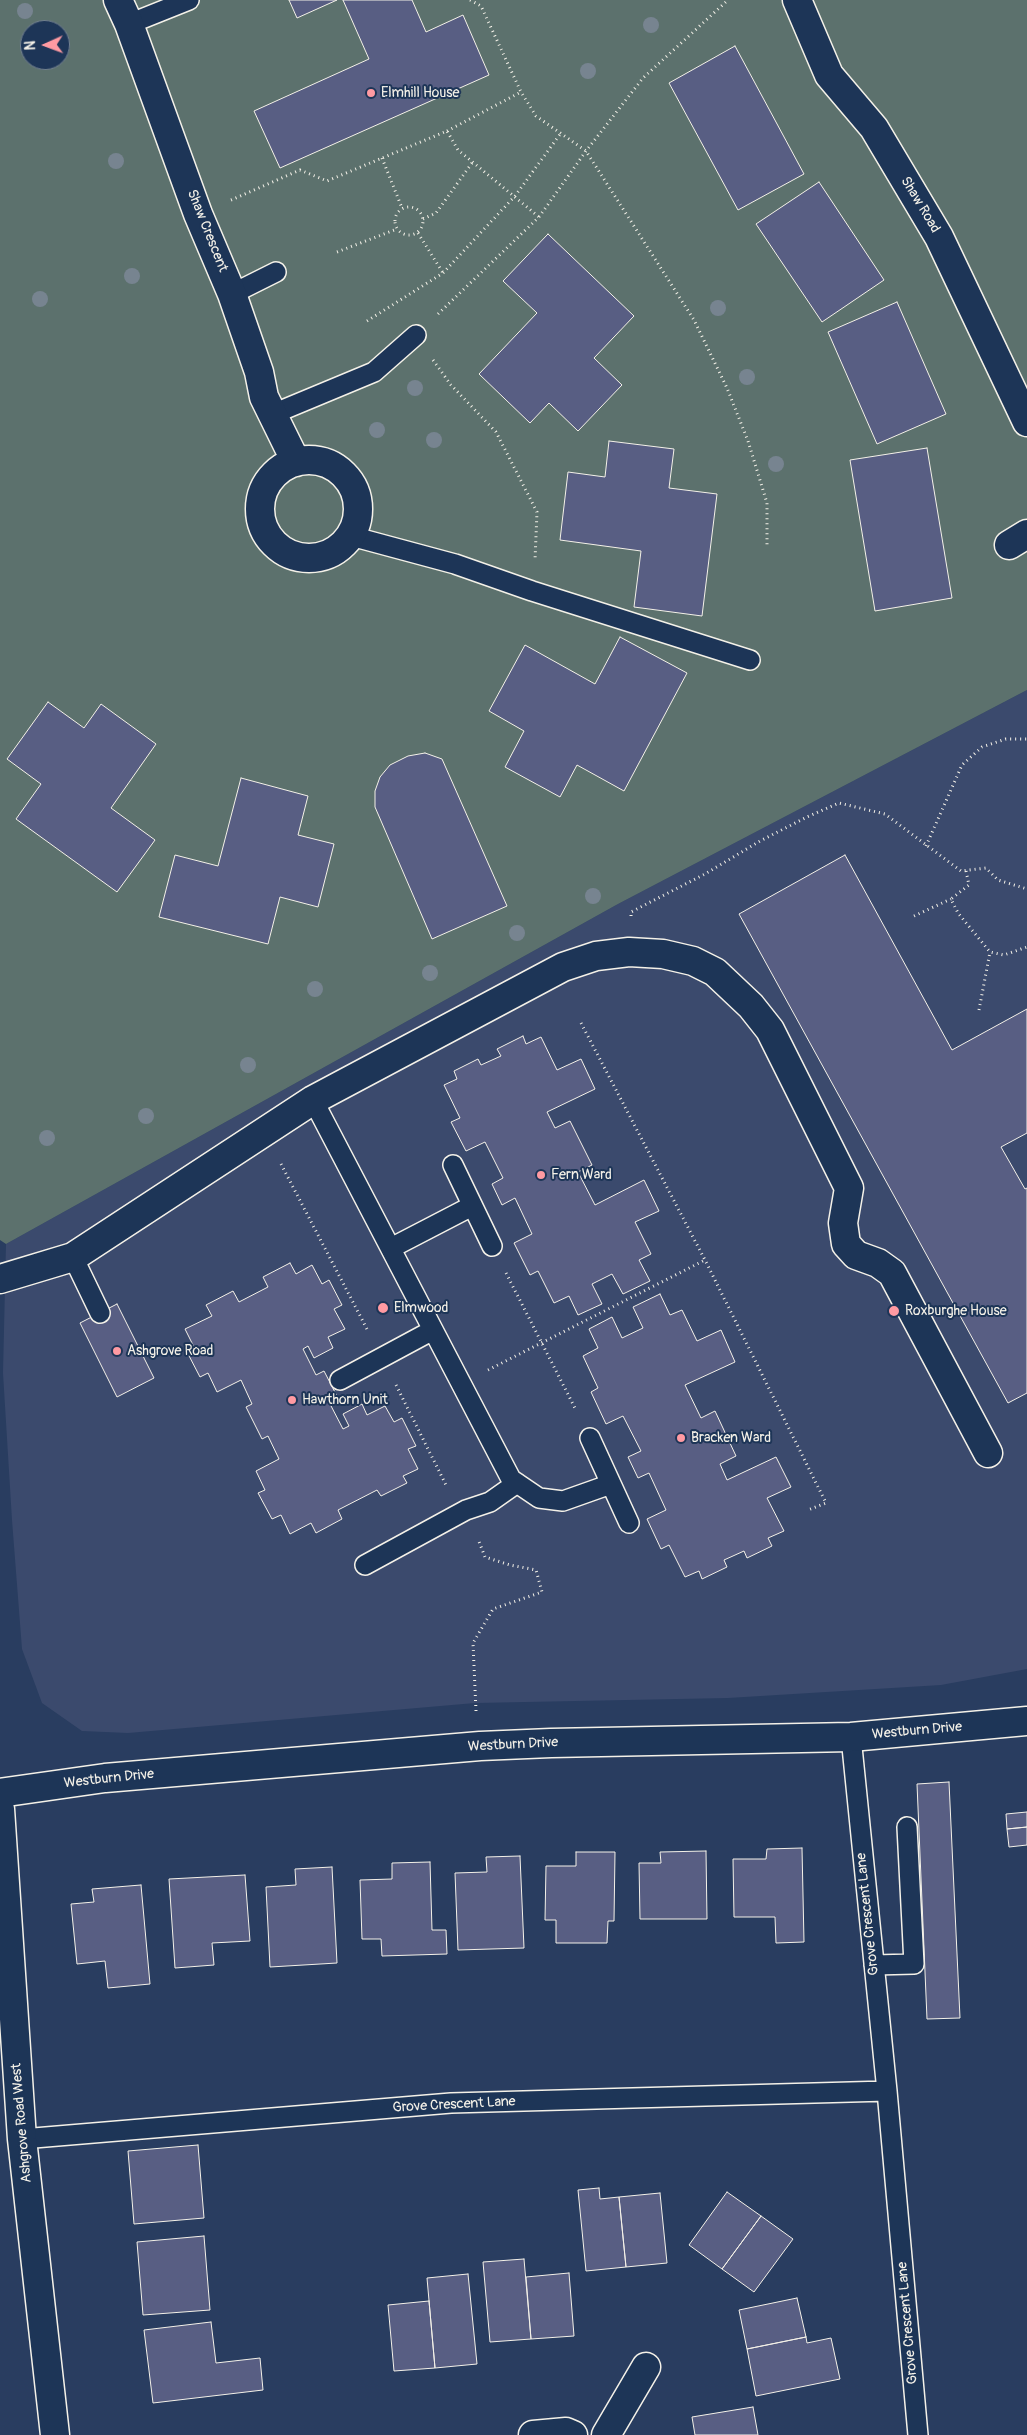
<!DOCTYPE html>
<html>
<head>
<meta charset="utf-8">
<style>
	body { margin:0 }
	#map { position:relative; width:1027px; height:2435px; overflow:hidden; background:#293d60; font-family:Pangolin,sans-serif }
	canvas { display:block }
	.north { position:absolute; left:20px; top:20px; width:50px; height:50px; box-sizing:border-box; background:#1d3557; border:1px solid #738091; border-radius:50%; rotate:268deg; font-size:14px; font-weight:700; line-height:20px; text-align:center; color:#f4f1e8 }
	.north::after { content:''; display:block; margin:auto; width:18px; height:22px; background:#ff9aa2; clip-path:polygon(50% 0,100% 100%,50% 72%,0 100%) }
</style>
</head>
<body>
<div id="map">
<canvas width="1027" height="2435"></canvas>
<div class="north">N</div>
</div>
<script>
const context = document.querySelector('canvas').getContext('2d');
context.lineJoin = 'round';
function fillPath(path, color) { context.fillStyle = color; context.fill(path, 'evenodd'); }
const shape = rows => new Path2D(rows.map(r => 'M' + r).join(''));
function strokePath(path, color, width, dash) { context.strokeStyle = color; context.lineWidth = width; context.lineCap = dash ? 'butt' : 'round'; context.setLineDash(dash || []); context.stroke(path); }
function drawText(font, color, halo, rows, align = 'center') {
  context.font = font + ' Pangolin,sans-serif'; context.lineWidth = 4; context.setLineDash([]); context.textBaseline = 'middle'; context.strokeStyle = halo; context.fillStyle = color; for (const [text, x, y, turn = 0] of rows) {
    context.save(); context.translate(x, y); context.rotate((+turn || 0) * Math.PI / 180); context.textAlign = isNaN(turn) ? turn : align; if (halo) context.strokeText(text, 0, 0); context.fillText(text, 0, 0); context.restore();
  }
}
fillPath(shape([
	[1027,690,1027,1669,941,1685,728,1698,475,1703,128,1733,82,1731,42,1703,22,1649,12,1520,3,1373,6,1244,618,904]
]), '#3b4a6d');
fillPath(shape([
	[0,0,1027,0,1027,690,618,904,6,1244,0,1240],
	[30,30,60,30,60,60,30,60]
]), '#5c716d');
const building = shape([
	[289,0,337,0,297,18,289,0],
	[343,0,412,0,426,32,463,15,489,75,280,168,254,111,369,59,343,0],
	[735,46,804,174,738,210,669,83,735,46],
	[819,182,884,280,822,322,756,224,819,182],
	[548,234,634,316,594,358,622,385,578,431,549,403,530,423,479,374,537,313,503,281,548,234],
	[897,302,946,414,877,444,828,332,897,302],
	[609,441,674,449,669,488,717,494,702,616,634,607,641,551,560,540,568,472,605,477,609,441],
	[927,448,952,598,875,611,850,460,927,448],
	[620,637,687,673,624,791,577,765,560,797,505,767,524,731,489,711,525,645,595,684,620,637],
	[48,702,84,728,101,704,156,744,111,808,155,840,117,892,16,819,41,784,7,759,48,702],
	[425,753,442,759,507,906,432,939,375,807,375,791,380,777,390,765,408,756,425,753],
	[241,778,308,796,298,835,334,844,318,907,280,897,268,944,159,917,175,855,218,866,241,778],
	[845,855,952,1050,1027,1009,1027,1133,1001,1147,1025,1189,1027,1188,1027,1393,1008,1403,739,914,845,855],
	[523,1036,526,1044,541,1037,557,1070,581,1059,595,1089,547,1112,555,1128,570,1121,592,1165,578,1172,595,1205,644,1180,659,1211,635,1222,651,1254,639,1260,650,1281,623,1294,612,1274,592,1284,602,1304,578,1315,569,1296,554,1303,538,1271,530,1275,514,1243,532,1234,515,1198,502,1205,492,1184,503,1178,485,1142,466,1151,451,1122,460,1118,444,1085,457,1079,454,1071,478,1059,481,1065,501,1056,497,1049,523,1036],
	[290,1263,296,1274,312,1265,322,1284,329,1280,342,1305,334,1309,345,1329,328,1337,333,1348,314,1358,308,1346,303,1349,316,1375,324,1371,338,1398,329,1402,343,1429,349,1426,343,1414,362,1404,367,1415,385,1406,394,1422,402,1418,416,1446,408,1449,418,1469,403,1476,407,1483,381,1496,377,1490,338,1510,342,1519,316,1533,311,1523,290,1534,281,1515,272,1519,258,1493,265,1490,256,1471,279,1459,268,1436,262,1439,246,1407,252,1404,241,1380,217,1392,208,1373,200,1377,186,1350,194,1347,185,1329,212,1316,206,1305,233,1291,239,1302,268,1287,263,1277,290,1263],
	[660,1294,670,1315,682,1310,697,1341,721,1330,735,1362,685,1385,701,1418,715,1411,736,1456,720,1464,727,1480,776,1457,791,1487,767,1498,784,1531,768,1538,772,1546,747,1558,744,1551,724,1560,727,1567,702,1579,699,1571,685,1577,669,1545,661,1549,647,1519,666,1510,649,1473,638,1478,628,1457,641,1451,623,1416,606,1424,591,1392,598,1388,583,1356,598,1348,589,1329,612,1317,622,1338,643,1328,633,1307,660,1294],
	[117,1304,154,1378,117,1397,80,1323,117,1304],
	[949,1782,960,2018,927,2019,917,1784,949,1782],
	[1027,1812,1027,1827,1007,1829,1006,1814,1027,1812],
	[1027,1827,1027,1845,1009,1847,1007,1829,1027,1827],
	[802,1848,804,1942,776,1943,775,1917,734,1917,733,1859,766,1859,767,1849,802,1848],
	[706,1851,707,1919,640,1919,639,1863,661,1863,660,1852,706,1851],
	[576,1852,615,1852,614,1921,608,1921,607,1943,556,1943,556,1920,545,1920,546,1866,576,1866,576,1852],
	[520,1856,524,1948,458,1950,455,1873,487,1872,486,1857,520,1856],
	[430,1862,432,1930,446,1930,447,1954,382,1956,381,1939,362,1939,360,1880,392,1879,392,1863,430,1862],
	[332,1867,337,1963,270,1967,266,1887,296,1885,295,1869,332,1867],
	[245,1875,250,1941,212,1943,214,1965,175,1968,169,1879,245,1875],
	[141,1885,150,1984,108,1988,105,1961,77,1964,71,1904,94,1902,92,1889,141,1885],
	[198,2145,204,2218,134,2224,128,2151,198,2145],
	[599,2188,600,2199,619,2197,626,2267,586,2271,578,2190,599,2188],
	[727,2192,761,2216,722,2269,689,2245,727,2192],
	[660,2193,667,2263,626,2267,619,2197,660,2193],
	[761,2216,793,2239,754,2292,722,2269,761,2216],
	[204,2236,210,2310,143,2315,137,2242,204,2236],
	[524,2259,531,2339,490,2342,483,2262,524,2259],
	[569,2273,574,2336,531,2339,526,2277,569,2273],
	[468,2274,477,2364,435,2368,427,2278,468,2274],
	[797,2298,806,2337,747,2349,739,2310,797,2298],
	[429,2301,435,2368,394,2371,388,2305,429,2301],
	[211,2322,216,2363,260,2358,263,2390,153,2403,144,2330,211,2322],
	[806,2337,807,2343,831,2338,840,2379,756,2396,747,2349,806,2337],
	[753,2407,758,2435,695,2435,692,2417,753,2407]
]);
fillPath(building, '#585e83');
strokePath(building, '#f4f1e8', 1);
const service = shape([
	[129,24,189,0],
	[232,294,276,272],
	[273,414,374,372,416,335],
	[351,536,455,564,532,591,750,660],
	[313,1100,511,1479,539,1498,563,1501,611,1484],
	[453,1165,492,1246],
	[391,1248,472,1206],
	[73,1257,100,1313],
	[340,1380,433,1330],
	[590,1438,629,1523],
	[365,1565,466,1510,490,1502,517,1483],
	[851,1737,887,2091,918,2435],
	[874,1965,914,1964,907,1827],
	[22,2139,451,2103,887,2091]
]);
const minor = shape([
	[118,0,129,24,198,214,232,294,259,372,264,397,296,462],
	[797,0,829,75,874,128,939,237,1027,422],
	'260 509a49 49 0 1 1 98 0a49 49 0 1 1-98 0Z',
	[1009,545,1027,534],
	[0,1279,73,1257,313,1100,563,967,596,956,629,952,663,954,693,961,715,972,751,1006,770,1030,849,1188,843,1223,846,1244,856,1255,878,1263,892,1273,988,1453],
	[533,2435,566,2432,573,2435],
	[606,2435,646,2367]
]);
const tertiary = shape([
	[0,1793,105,1778,480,1746,551,1743,851,1737,1027,1721],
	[0,1809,22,2139,55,2435]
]);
strokePath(service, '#f4f1e8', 22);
strokePath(minor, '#f4f1e8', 31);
strokePath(tertiary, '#f4f1e8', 31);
strokePath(shape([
	[470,0,481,6,521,92,536,116,586,151,694,320,727,388,748,441,767,503,767,547],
	[447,131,521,92],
	[382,158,402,208],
	[231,200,300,170,327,181,447,131,458,150,539,217],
	'395 221a14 14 0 1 1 28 0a14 14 0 1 1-28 0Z',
	[423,219,436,213,472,163],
	[418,233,443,273],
	[337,252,397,229],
	[438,314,539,217,586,151,643,78,728,0],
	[367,321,443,273,515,196,561,133],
	[433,360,451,385,496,432,537,512,535,560],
	[926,846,962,765,982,747,1006,739,1027,739],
	[966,871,969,885,951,899,958,913,990,952,1004,955,1027,947],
	[631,916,631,912,705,874,760,841,807,817,839,803,885,814,961,871,986,868,998,880,1027,889],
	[914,916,951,899],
	[979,1010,990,952],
	[581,1023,705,1260,826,1503,808,1510],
	[281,1164,368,1331],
	[506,1273,576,1410],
	[488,1370,705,1260],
	[396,1385,446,1485],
	[476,1711,473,1643,493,1609,542,1592,536,1570,510,1565,485,1557,478,1539]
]), '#f4f1e8', 3, [1, 4]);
strokePath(service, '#1d3557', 19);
strokePath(minor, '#1d3557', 28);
strokePath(tertiary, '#1d3557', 28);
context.fillStyle = '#778490';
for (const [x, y] of [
	[25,11],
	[651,25],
	[588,71],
	[116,161],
	[132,276],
	[40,299],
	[718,308],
	[747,377],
	[415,388],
	[377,430],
	[434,440],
	[776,464],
	[593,896],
	[517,933],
	[430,973],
	[315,989],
	[248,1065],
	[146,1116],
	[47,1138]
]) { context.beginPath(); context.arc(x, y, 8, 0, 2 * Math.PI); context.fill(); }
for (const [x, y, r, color] of [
	[371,93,5,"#ff9aa2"],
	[541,1175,5,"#ff9aa2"],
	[383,1308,6,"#ff9aa2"],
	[894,1311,6,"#ff9aa2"],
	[117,1351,5,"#ff9aa2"],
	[292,1400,5,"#ff9aa2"],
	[681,1438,5,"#ff9aa2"]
]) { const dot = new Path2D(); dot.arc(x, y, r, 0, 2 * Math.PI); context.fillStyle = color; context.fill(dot); strokePath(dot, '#1d3557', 2); }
drawText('14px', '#f4f1e8', '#1d3557', [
	["Elmhill House",381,93],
	["Fern Ward",551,1175],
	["Elmwood",394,1308],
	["Roxburghe House",905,1311],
	["Ashgrove Road",127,1351],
	["Hawthorn Unit",302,1400],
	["Bracken Ward",691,1438]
], 'left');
drawText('14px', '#f4f1e8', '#1d3557', [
	["Shaw Road",920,205,59],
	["Shaw Crescent",207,231,68],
	["Westburn Drive",917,1731,-5],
	["Westburn Drive",513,1745,-3],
	["Westburn Drive",109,1779,-6],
	["Grove Crescent Lane",868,1914,-96],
	["Grove Crescent Lane",454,2105,-3],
	["Ashgrove Road West",22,2123,-95],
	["Grove Crescent Lane",908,2323,-95]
]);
</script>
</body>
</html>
